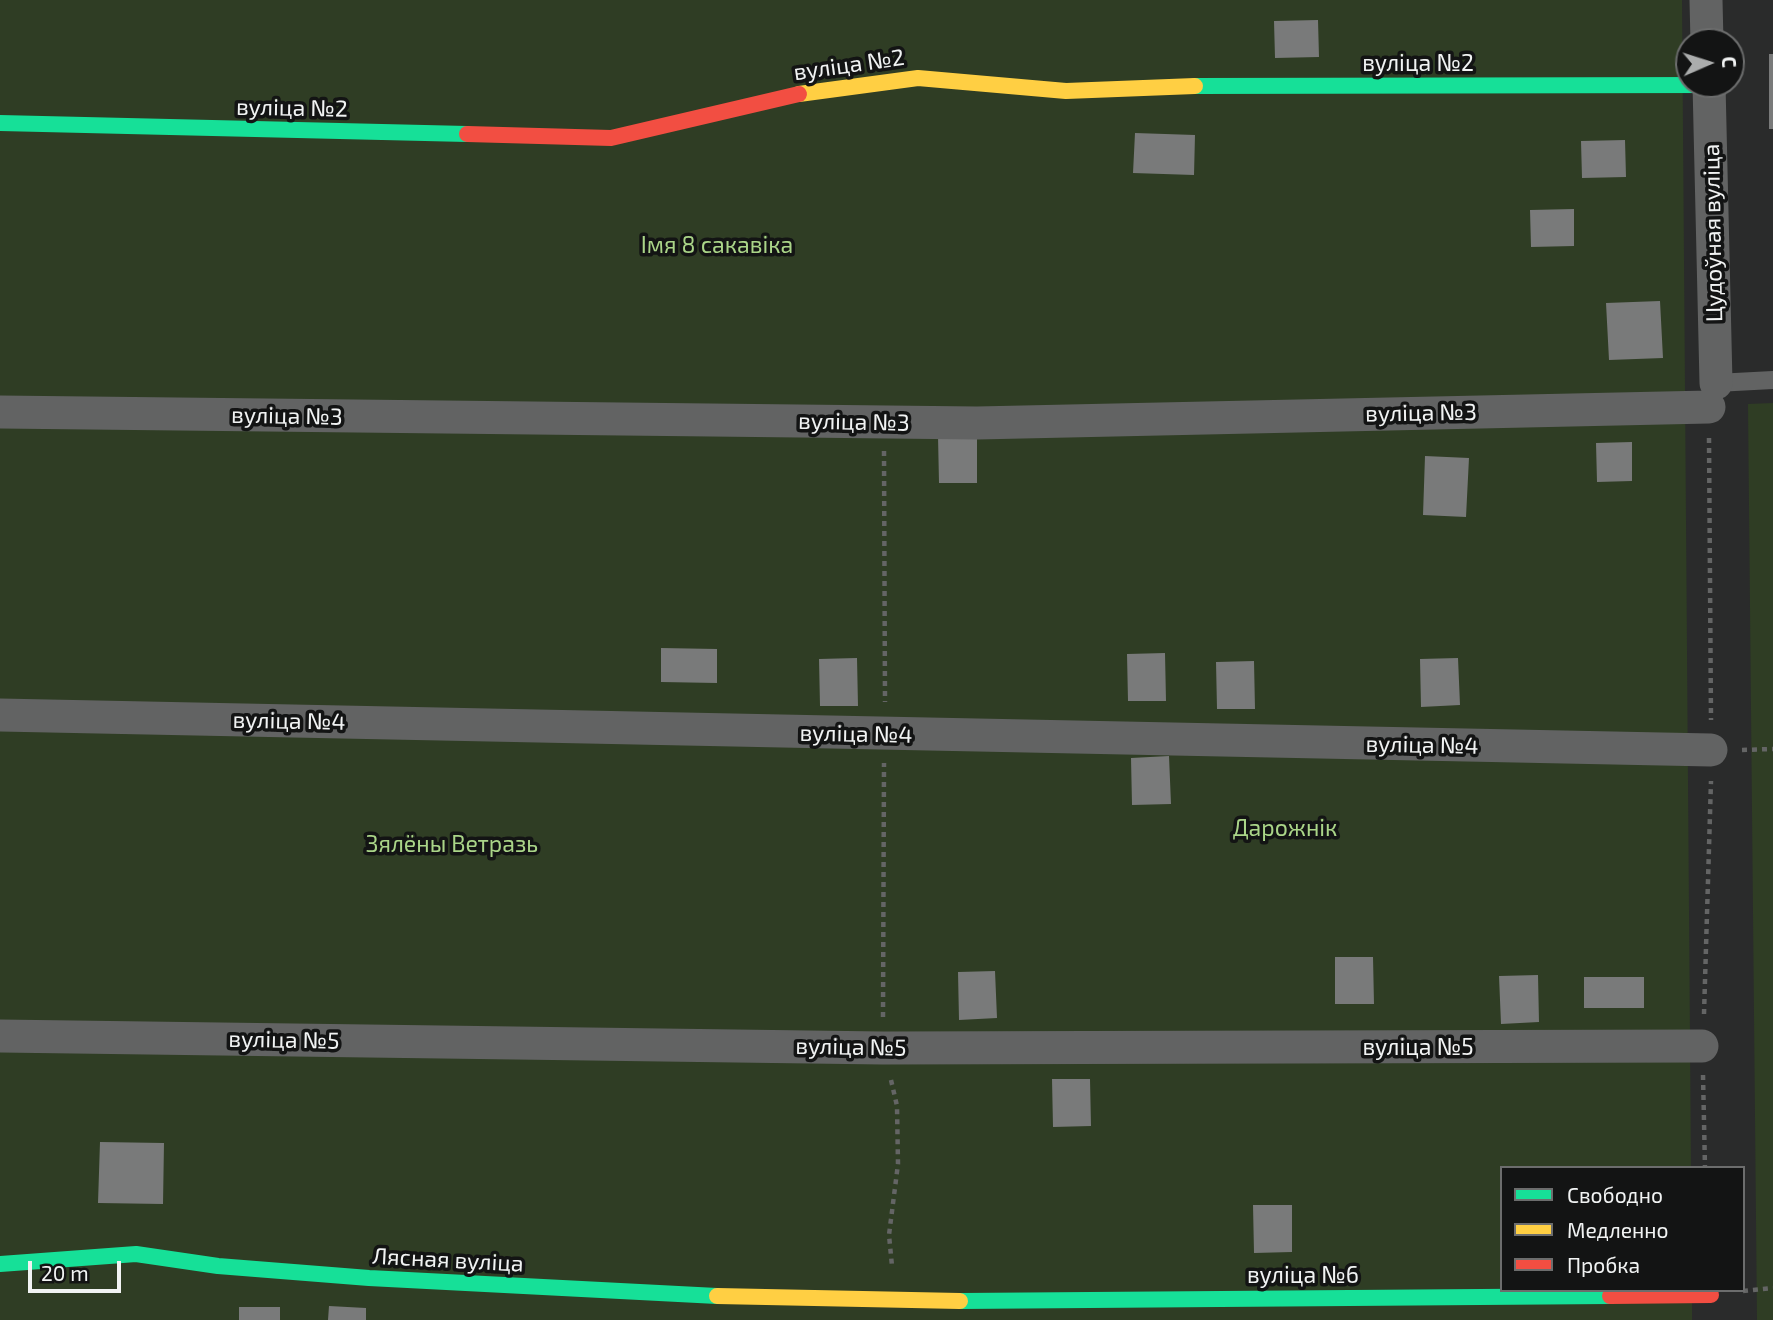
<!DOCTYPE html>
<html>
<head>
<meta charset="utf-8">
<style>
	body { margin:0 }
	#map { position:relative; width:1773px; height:1320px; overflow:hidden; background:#2a2b2b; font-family:"Exo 2",sans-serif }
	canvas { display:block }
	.legend { position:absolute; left:1500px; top:1166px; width:245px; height:126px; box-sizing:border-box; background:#131414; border:2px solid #6c6d6d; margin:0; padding:9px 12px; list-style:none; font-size:21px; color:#f1f3f3 }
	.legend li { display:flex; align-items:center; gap:14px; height:35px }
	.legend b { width:35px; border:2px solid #6c6d6d }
	.north { position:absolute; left:1675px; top:28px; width:70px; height:70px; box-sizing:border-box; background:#131414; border:2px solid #6c6d6d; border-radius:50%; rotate:87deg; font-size:19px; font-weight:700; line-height:28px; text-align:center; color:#f1f3f3 }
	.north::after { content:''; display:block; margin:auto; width:24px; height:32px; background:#abadad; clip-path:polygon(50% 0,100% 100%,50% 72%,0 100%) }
	.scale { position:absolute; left:28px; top:1261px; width:93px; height:32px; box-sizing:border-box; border:4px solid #f1f3f3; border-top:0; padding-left:9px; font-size:21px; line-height:24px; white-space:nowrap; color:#f1f3f3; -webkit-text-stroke:5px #131414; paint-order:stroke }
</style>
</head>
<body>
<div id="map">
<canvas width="1773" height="1320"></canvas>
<ul class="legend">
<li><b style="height:9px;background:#16e098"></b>Свободно</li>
<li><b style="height:9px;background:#ffcf43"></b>Медленно</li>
<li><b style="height:9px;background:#f24e42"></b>Пробка</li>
</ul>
<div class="north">С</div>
<div class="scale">20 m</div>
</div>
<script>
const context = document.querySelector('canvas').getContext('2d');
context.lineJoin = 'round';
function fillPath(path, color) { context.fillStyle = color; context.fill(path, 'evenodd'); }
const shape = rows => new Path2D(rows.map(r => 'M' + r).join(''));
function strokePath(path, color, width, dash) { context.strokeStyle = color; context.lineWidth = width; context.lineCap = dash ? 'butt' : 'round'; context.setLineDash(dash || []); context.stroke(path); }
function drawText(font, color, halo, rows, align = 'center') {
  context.font = font + ' "Exo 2",sans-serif'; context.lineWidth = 7; context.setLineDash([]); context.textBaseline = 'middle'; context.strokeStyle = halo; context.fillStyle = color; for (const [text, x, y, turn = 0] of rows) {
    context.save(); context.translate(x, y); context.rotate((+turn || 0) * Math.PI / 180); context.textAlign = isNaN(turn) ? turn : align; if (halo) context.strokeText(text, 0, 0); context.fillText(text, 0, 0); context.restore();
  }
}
fillPath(shape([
	[0,0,1682,0,1691,1168,1502,1168,1502,1290,1692,1290,1692,1320,0,1320],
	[1773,403,1773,1320,1757,1320,1748,404]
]), '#2f3d24');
fillPath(shape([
	[1318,20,1319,57,1275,58,1274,21],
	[1769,54,1773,54,1773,129,1769,129],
	[1135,133,1195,135,1194,175,1133,173],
	[1625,140,1626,177,1582,178,1581,141],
	[1574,209,1574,246,1531,247,1530,210],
	[1660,301,1663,358,1609,360,1606,303],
	[977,435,977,483,939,483,938,436],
	[1632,442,1632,481,1597,482,1596,443],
	[1425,456,1469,458,1466,517,1423,515],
	[661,648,717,649,717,683,661,682],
	[1165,653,1166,701,1128,701,1127,654],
	[857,658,858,706,820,706,819,659],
	[1458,658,1460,705,1421,707,1420,659],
	[1254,661,1255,709,1217,709,1216,662],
	[1169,756,1171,804,1132,805,1131,758],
	[1335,957,1373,957,1374,1004,1335,1004],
	[995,971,997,1018,959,1020,958,972],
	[1538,975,1539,1022,1501,1024,1499,976],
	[1584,977,1644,977,1644,1008,1584,1008],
	[1052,1079,1090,1079,1091,1126,1053,1127],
	[100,1142,164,1143,163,1204,98,1203],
	[1253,1205,1292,1205,1292,1252,1254,1253],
	[329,1306,366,1308,366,1320,328,1320],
	[239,1307,280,1307,280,1320,239,1320]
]), '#797a7a');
strokePath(shape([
	[1709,438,1711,720],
	[884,451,885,702],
	[1742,750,1773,749],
	[1704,1014,1711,781],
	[883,1017,884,763],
	[1703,1075,1705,1168],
	[891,1080,897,1106,898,1164,889,1235,892,1266],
	[1743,1291,1773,1288]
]), '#646565', 4.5, [5, 5]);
strokePath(shape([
	[1716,383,1773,380]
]), '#626363', 18);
strokePath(shape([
	[1706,0,1707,42],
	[1709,84,1716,383],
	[0,412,977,423,1709,407],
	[0,715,1711,750],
	[0,1036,883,1048,1702,1046]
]), '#626363', 33);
strokePath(shape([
	[1195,86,1709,85],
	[0,123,467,134],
	[0,1264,136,1254,218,1266,369,1278,717,1296],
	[960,1301,1610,1296]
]), '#16e098', 16);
strokePath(shape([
	[799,94,918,78,1066,91,1195,86],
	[717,1296,960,1301]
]), '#ffcf43', 16);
strokePath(shape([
	[467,134,611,138,799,94],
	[1610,1296,1711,1295]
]), '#f24e42', 16);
drawText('23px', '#f1f3f3', '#131414', [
	["вуліца №2",1418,63],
	["вуліца №2",849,65,-8],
	["вуліца №2",292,108,1],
	["Цудоўная вуліца",1713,233,-91],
	["вуліца №3",1421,413,-1],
	["вуліца №3",287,416,1],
	["вуліца №3",854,422,1],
	["вуліца №4",289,721,1],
	["вуліца №4",856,734,1],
	["вуліца №4",1422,745,1],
	["вуліца №5",284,1040,1],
	["вуліца №5",851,1047,1],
	["вуліца №5",1418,1047],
	["Лясная вуліца",448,1260,3],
	["вуліца №6",1303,1275]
]);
drawText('23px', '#aad588', '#131414', [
	["Імя 8 сакавіка",717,245],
	["Дарожнік",1285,828],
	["Зялёны Ветразь",452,844]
]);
</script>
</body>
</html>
